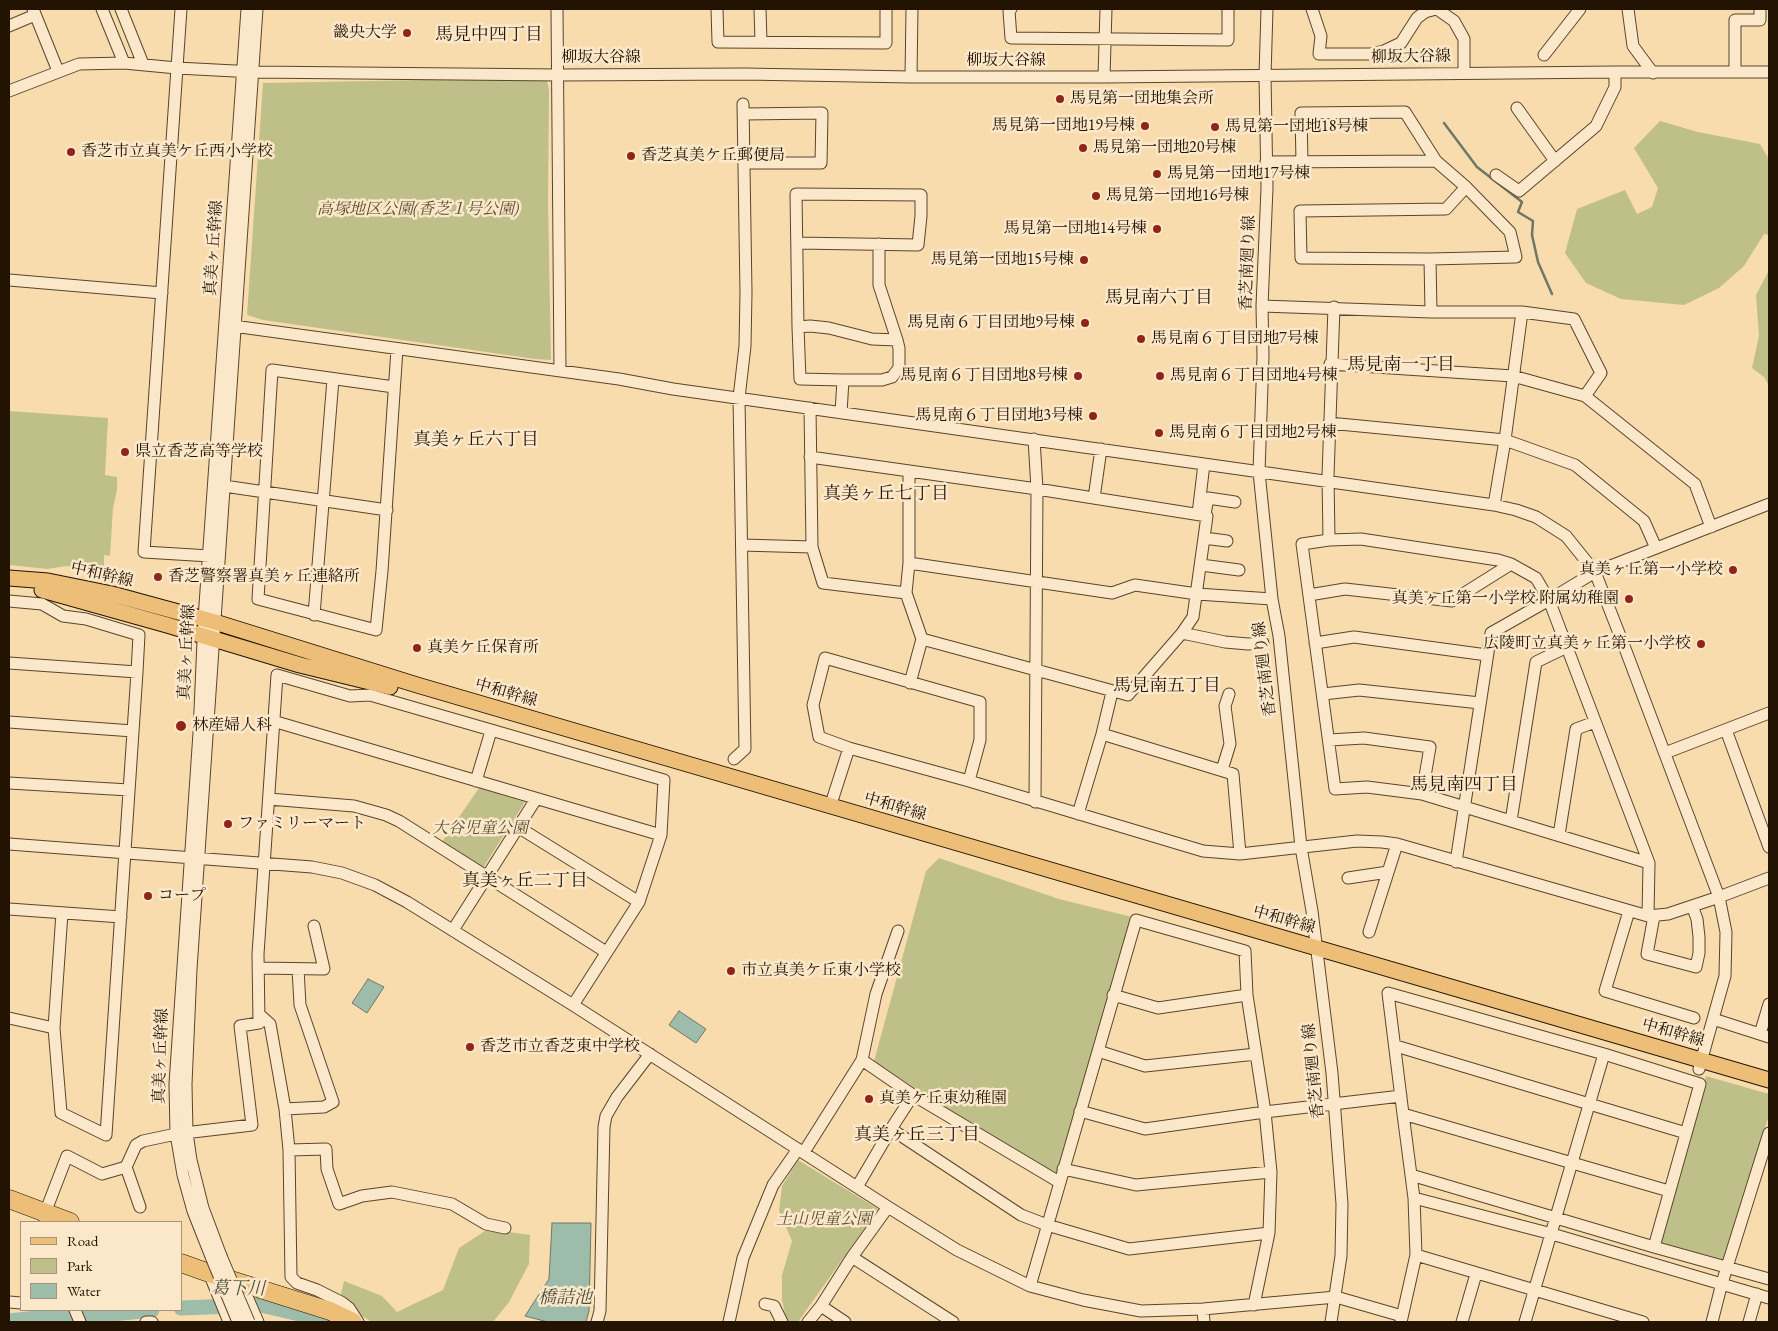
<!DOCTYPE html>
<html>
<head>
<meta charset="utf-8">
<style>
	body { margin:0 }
	#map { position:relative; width:1778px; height:1331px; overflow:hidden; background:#f9dcae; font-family:"EB Garamond",serif }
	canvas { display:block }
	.frame { position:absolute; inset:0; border:10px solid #231302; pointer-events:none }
	.legend { position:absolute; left:20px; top:1221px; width:162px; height:90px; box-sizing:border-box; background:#fbe8ca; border:1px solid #a5937a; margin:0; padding:6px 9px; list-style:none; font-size:15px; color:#231302 }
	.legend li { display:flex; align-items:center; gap:10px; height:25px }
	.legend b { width:25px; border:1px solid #a5937a }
</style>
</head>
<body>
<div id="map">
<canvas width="1778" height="1331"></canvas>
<div class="frame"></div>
<ul class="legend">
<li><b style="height:6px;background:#ecbe77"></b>Road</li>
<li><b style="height:14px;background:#bfc089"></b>Park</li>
<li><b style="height:14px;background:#9ebcaa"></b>Water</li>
</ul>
</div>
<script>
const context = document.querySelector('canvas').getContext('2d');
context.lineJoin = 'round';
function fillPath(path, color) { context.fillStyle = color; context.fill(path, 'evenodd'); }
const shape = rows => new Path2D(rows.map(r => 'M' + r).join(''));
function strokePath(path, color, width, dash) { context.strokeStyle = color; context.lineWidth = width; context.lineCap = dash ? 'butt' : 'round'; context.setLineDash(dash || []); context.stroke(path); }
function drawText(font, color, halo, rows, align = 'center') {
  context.font = font + ' "EB Garamond","Noto Serif JP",serif'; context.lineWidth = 5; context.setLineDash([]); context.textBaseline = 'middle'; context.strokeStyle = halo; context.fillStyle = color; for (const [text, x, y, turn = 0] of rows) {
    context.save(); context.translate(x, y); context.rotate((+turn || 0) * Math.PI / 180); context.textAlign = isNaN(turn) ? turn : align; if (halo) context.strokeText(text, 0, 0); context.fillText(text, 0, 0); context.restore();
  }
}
fillPath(shape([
	[530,78,547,80,549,90,548,200,551,360,535,359,263,320,247,315,263,83],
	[1660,121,1698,132,1760,144,1769,159,1769,235,1764,234,1744,266,1719,288,1684,305,1621,299,1586,283,1565,253,1577,209,1625,190,1637,214,1652,207,1658,188,1634,148],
	[1769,270,1769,386,1764,377,1752,368,1759,336,1756,295],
	[9,411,108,418,105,475,117,477,117,490,113,508,110,556,104,555,104,573,67,566,47,569,9,565],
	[479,788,525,802,483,868,442,842],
	[939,858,1059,899,1132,917,1059,1175,961,1119,874,1061,926,871],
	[1706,1076,1769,1094,1769,1115,1724,1260,1660,1242],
	[798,1160,878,1209,798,1322,791,1322,786,1318,782,1300,782,1275,792,1241,779,1211,782,1186],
	[488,1229,530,1235,529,1264,509,1302,493,1322,372,1322,360,1315,341,1294,344,1281,382,1296,397,1312,443,1290,459,1248]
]), '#bfc089');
const water = shape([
	[368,979,384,987,367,1013,352,1003,368,979],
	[679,1011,706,1029,696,1043,669,1025,679,1011],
	[552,1223,591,1223,589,1311,586,1322,548,1322,525,1316,549,1279,552,1223]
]);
fillPath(water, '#9ebcaa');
strokePath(water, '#6d7867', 1);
strokePath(shape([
	[1444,123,1477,167,1522,202,1518,212,1533,221,1532,235,1538,262,1552,294]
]), '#6d7867', 2.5);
strokePath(shape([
	[181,1308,261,1305,312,1317,322,1322],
	[9,1321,66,1315,102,1315,152,1310]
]), '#9ebcaa', 15);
const minor = shape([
	[33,9,58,71],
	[102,9,124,63],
	[121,9,143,64],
	[181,9,144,552,210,556],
	[557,9,560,371],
	[717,9,718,42,886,43,886,9],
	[760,9,761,42],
	[1011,9,1009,11,1011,38,1228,40,1228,9],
	[1267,9,1265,76,1267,188,1262,306,1263,356,1259,472,1272,599,1279,636,1301,847,1312,911,1332,1073,1342,1204,1341,1256,1331,1322],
	[1312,9,1321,36,1319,54,1370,54,1384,51,1401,43,1417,18,1425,12,1436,9],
	[1437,9,1454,21,1464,39,1464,73],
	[1628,9,1633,46,1653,73],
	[9,26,35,15],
	[1544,55,1580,9],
	[1735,72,1735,20,1760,20,1760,9],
	[911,77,912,9],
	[1104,77,1106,9],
	[9,91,79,64,124,63,177,68,254,72,559,75,745,74,911,77,1104,77,1615,72,1769,72],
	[1517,108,1555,161],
	[744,114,822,113,821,163,744,163],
	[1266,162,1436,161],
	[1302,162,1301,113,1405,112,1436,161,1466,187,1510,232,1516,257,1430,259,1301,258,1300,211,1446,209,1466,187],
	[1496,175,1519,191,1596,126,1615,87,1615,72],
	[797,243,918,245,921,216,921,195,796,194,798,327],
	[879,244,879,285,897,340],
	[1430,259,1431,312],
	[9,280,162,293],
	[1262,306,1431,312,1522,312,1574,319,1601,373,1585,396],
	[226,325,619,379,673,389,1494,505,1516,510,1536,517,1566,536,1595,572,1626,651,1719,897,1726,932,1725,976,1699,1069],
	[1330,364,1513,376,1585,396,1695,484,1711,527],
	[394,387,272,370,258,599,376,630,382,571,397,349],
	[810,408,812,547,823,583,906,593],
	[841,413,843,380,800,379,798,327,810,326,829,328,872,339,897,340,899,348,899,368,892,377,882,380,843,380],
	[1329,423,1505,440,1575,465,1644,521,1656,548],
	[1034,439,1037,489,1035,802],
	[810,457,1037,489,1207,516,1193,617,1182,633,1128,695,922,639,906,593,909,563,909,471],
	[224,486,387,510],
	[1094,498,1101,449],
	[1494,505,1505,440,1522,312],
	[1198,514,1204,464],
	[1205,514,1208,498,1235,502],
	[1204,538,1227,541],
	[1329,540,1328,476,1334,307],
	[742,545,812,547],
	[909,563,1112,593,1135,585,1197,594,1272,599],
	[1201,565,1239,570],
	[1309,595,1345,589,1452,601,1511,564],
	[9,601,42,604,63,616,86,619,139,635,137,672],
	[314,615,333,379],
	[1182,633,1225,642,1248,644,1263,643],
	[1315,643,1354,637,1487,655],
	[9,663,137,672,106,1135,61,1113,54,1028,62,913],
	[910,683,922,639],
	[1323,694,1359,690,1480,703],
	[273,721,661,835],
	[9,722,133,731],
	[1726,730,1769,847],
	[1102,734,1112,692],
	[1329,740,1364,738,1430,747,1422,794],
	[1665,753,1769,713],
	[734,759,745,749,739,398,745,346,746,293,743,104],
	[1222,770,1230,744,1225,706,1229,694],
	[476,781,491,731],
	[969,781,980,740,980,702,825,658,813,705,819,737,849,748,969,781,1203,851,1240,854,1357,841,1382,842,1397,844,1648,916,1668,914,1719,897,1769,878],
	[9,783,129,790],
	[269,799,354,806,386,815,399,821,606,952],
	[830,807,849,748],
	[1078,814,1102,734,1233,774,1240,854],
	[1511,821,1536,662,1567,647],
	[518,827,639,902],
	[1559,835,1576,729,1595,722],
	[9,844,312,867,342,873,375,885,407,902,573,1005,888,1207,957,1250,1030,1286,1083,1300,1141,1311,1203,1309,1336,1297,1402,1316],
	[1456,862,1491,633,1549,600,1595,572,1769,504],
	[1348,878,1388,872],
	[9,909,121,917],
	[1629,911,1605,991,1694,1018],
	[1648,916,1649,863,1549,600,1536,578,1511,564,1498,560,1361,539,1329,540,1302,544,1335,789,1367,787,1422,794,1649,863],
	[1654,916,1647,954,1696,967,1699,953,1699,937,1697,919,1692,906],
	[453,930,536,799],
	[1369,932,1397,844],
	[258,968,324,969,314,926],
	[1113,995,1158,1008,1247,995],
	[260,1015,270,1024,285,1109,289,1150,291,1277,297,1283,317,1290,341,1302,349,1308,358,1322],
	[9,1018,54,1028],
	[1713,1019,1769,1037],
	[1760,1034,1769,1004],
	[1396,1046,1686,1133],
	[1098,1051,1145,1066,1256,1054],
	[862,1060,913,1095,1059,1182],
	[285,1109,324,1107,333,1102,300,1005,298,969],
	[1080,1111,1145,1129,1265,1112,1401,1096],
	[1403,1114,1669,1191],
	[891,1129,1021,1215,1047,1225,1129,1249,1269,1233],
	[289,1150,326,1149,327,1169,339,1204,362,1196,392,1192,452,1204,486,1224,505,1228],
	[804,1152,862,1060,876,994,898,931],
	[126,1167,140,1207],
	[1063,1169,1136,1185,1271,1172],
	[1411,1175,1654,1247,1700,1084,1604,1054,1388,993,1403,1114,1414,1198,1552,1234,1769,1298],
	[857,1187,891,1129,913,1095],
	[1414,1198,1416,1255],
	[888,1207,852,1257,953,1322],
	[45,1222,45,1213,67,1156,102,1174,126,1167,136,1145,143,1141,176,1134,252,1125,240,1026,259,1023,258,954,277,675,350,696,370,695,664,780,661,835,639,902,573,1005],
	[1654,1247,1769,1279],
	[221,1256,203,1208,191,1160,187,1133,186,1084,191,969,257,9],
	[212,1259,193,1211,183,1175,176,1134,175,1084,199,733,204,619,247,9],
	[209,1273,229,1322],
	[241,1283,258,1322],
	[1030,1286,1136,920,1245,951,1247,995,1265,1112,1271,1172,1269,1233,1254,1305],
	[9,1302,21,1303],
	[765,1304,774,1306,782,1322],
	[821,1306,845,1322],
	[1203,1309,1204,1322],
	[75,1310,80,1322],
	[146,1322,152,1322],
	[597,1322,600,1311,604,1127,606,1116,617,1097,650,1054],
	[729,1322,743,1258,773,1185,798,1149],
	[808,1322,821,1306,852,1257],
	[1401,1322,1416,1255,1643,1322],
	[1462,1322,1476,1274],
	[1525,1322,1604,1054],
	[1712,1322,1722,1283,1769,1133],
	[1749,1322,1757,1294]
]);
const major = shape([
	[9,578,48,581,112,594,215,622,417,685,1769,1080],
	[42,590,167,625,300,665,390,687]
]);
const highway = shape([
	[9,1199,70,1222],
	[181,1263,209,1273,330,1311,353,1322]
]);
strokePath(minor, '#58452d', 13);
strokePath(major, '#231302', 17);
strokePath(highway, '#231302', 19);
strokePath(minor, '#fbe8ca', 11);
strokePath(major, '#ecbe77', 15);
strokePath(highway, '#ecbe77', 18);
const minorBridge = shape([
	[221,1256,249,1322],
	[212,1259,238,1322]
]);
strokePath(minorBridge, '#58452d', 13, []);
strokePath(minorBridge, '#fbe8ca', 11);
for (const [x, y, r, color] of [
	[407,33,5,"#8f2418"],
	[1060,99,5,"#8f2418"],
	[1145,126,5,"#8f2418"],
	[1215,127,5,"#8f2418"],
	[1083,148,5,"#8f2418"],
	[71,152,5,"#8f2418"],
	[631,156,5,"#8f2418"],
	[1157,174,5,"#8f2418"],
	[1096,196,5,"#8f2418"],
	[1157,229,5,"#8f2418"],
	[1084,260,5,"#8f2418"],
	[1085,323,5,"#8f2418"],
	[1141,339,5,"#8f2418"],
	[1078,376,5,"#8f2418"],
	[1160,376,5,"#8f2418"],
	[1093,416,5,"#8f2418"],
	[1159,433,5,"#8f2418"],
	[125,452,5,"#8f2418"],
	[1733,570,5,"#8f2418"],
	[158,577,5,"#8f2418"],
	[1629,599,5,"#8f2418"],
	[1701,644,5,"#8f2418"],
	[417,648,5,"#8f2418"],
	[181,726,6,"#8f2418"],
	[228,824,5,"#8f2418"],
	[148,896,5,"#8f2418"],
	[731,971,5,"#8f2418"],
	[470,1047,5,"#8f2418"],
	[869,1099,5,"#8f2418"]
]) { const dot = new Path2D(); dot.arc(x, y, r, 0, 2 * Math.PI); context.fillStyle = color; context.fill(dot); strokePath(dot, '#fbe8ca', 2); }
drawText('16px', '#231302', '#fbe8ca', [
	["畿央大学",397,33,"right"],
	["馬見第一団地集会所",1070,99],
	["馬見第一団地19号棟",1135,126,"right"],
	["馬見第一団地18号棟",1225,127],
	["馬見第一団地20号棟",1093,148],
	["香芝市立真美ケ丘西小学校",81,152],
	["香芝真美ケ丘郵便局",641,156],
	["馬見第一団地17号棟",1167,174],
	["馬見第一団地16号棟",1106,196],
	["馬見第一団地14号棟",1147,229,"right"],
	["馬見第一団地15号棟",1074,260,"right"],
	["馬見南６丁目団地9号棟",1075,323,"right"],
	["馬見南６丁目団地7号棟",1151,339],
	["馬見南６丁目団地8号棟",1068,376,"right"],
	["馬見南６丁目団地4号棟",1170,376],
	["馬見南６丁目団地3号棟",1083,416,"right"],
	["馬見南６丁目団地2号棟",1169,433],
	["県立香芝高等学校",135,452],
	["真美ヶ丘第一小学校",1723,570,"right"],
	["香芝警察署真美ヶ丘連絡所",168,577],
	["真美ヶ丘第一小学校 附属幼稚園",1619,599,"right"],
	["広陵町立真美ヶ丘第一小学校",1691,644,"right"],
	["真美ケ丘保育所",427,648],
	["林産婦人科",192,726],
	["ファミリーマート",238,824],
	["コープ",158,896],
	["市立真美ケ丘東小学校",741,971],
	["香芝市立香芝東中学校",480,1047],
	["真美ケ丘東幼稚園",879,1099]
], 'left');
drawText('16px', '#231302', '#fbe8ca', [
	["柳坂大谷線",1411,57,-1],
	["柳坂大谷線",601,58],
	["柳坂大谷線",1006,61],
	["真美ヶ丘幹線",214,248,-86],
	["香芝南廻り線",1248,263,-88],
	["中和幹線",102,575,13],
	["真美ヶ丘幹線",187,652,-87],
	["香芝南廻り線",1265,669,-97],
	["中和幹線",506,693,16],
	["中和幹線",895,807,16],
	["中和幹線",1284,920,16],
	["中和幹線",1673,1033,16],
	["真美ヶ丘幹線",161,1056,-88],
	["香芝南廻り線",1314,1071,-96]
]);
drawText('italic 16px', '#5a5031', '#fbe8ca', [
	["高塚地区公園(香芝１号公園)",418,210],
	["大谷児童公園",480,829],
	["土山児童公園",824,1220]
]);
drawText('18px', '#231302', '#fbe8ca', [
	["馬見中四丁目",489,35],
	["馬見南六丁目",1159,298],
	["馬見南一丁目",1401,365],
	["真美ヶ丘六丁目",476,440],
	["真美ヶ丘七丁目",886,494],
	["馬見南五丁目",1167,686],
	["馬見南四丁目",1464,785],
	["真美ヶ丘二丁目",525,881],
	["真美ヶ丘三丁目",917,1135]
]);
drawText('italic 18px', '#4e4e3d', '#fbe8ca', [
	["葛下川",238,1289,1],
	["橋詰池",565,1298]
]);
</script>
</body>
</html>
